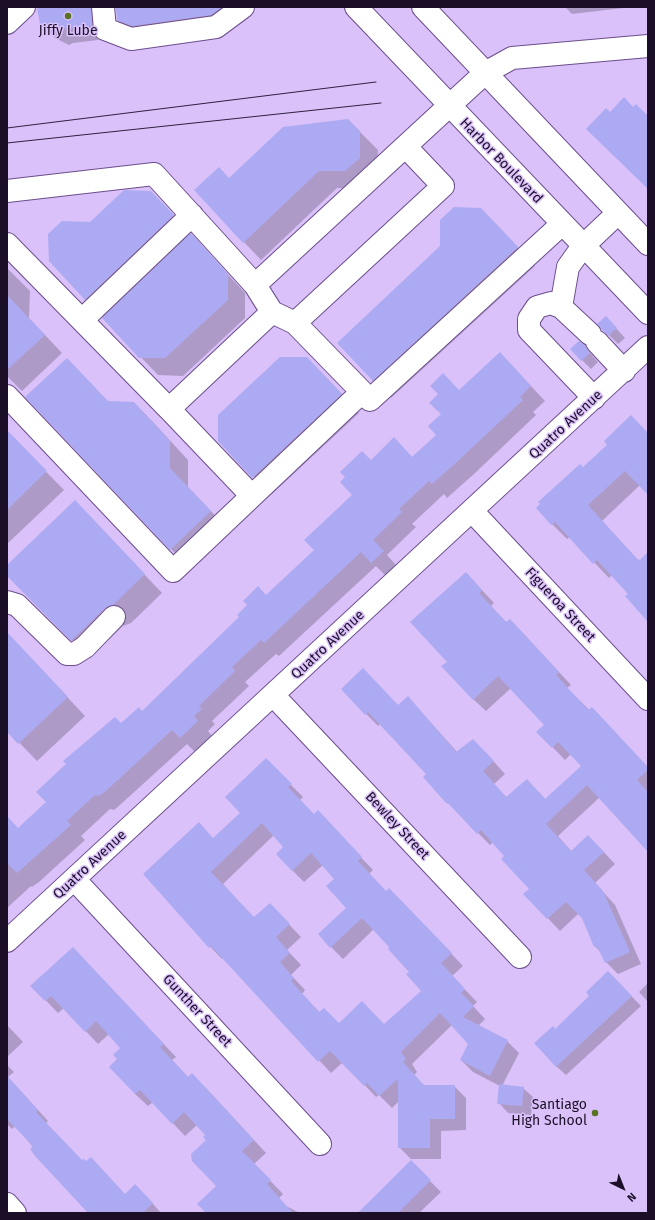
<!DOCTYPE html>
<html>
<head>
<meta charset="utf-8">
<style>
	body { margin:0 }
	#map { position:relative; width:655px; height:1220px; overflow:hidden; background:#dac1f9; font-family:"Fira Sans",sans-serif }
	canvas { display:block }
	.frame { position:absolute; inset:0; border:8px solid #1b0f28; pointer-events:none }
	.north { position:absolute; left:603px; top:1168px; width:40px; height:40px; -webkit-text-stroke:3px #dac1f9; paint-order:stroke; rotate:137deg; font-size:11px; font-weight:700; line-height:16px; text-align:center; color:#1b0f28 }
	.north::after { content:''; display:block; margin:auto; width:14px; height:18px; background:#1b0f28; clip-path:polygon(50% 0,100% 100%,50% 72%,0 100%) }
</style>
</head>
<body>
<div id="map">
<canvas width="655" height="1220"></canvas>
<div class="frame"></div>
<div class="north">N</div>
</div>
<script>
const context = document.querySelector('canvas').getContext('2d');
context.lineJoin = 'round';
function fillPath(path, color) { context.fillStyle = color; context.fill(path, 'evenodd'); }
const shape = rows => new Path2D(rows.map(r => 'M' + r).join(''));
function strokePath(path, color, width, dash) { context.strokeStyle = color; context.lineWidth = width; context.lineCap = dash ? 'butt' : 'round'; context.setLineDash(dash || []); context.stroke(path); }
function drawText(font, color, halo, rows, align = 'center') {
  context.font = font + ' "Fira Sans",sans-serif'; context.lineWidth = 3; context.setLineDash([]); context.textBaseline = 'middle'; context.strokeStyle = halo; context.fillStyle = color; for (const [text, x, y, turn = 0] of rows) {
    context.save(); context.translate(x, y); context.rotate((+turn || 0) * Math.PI / 180); context.textAlign = isNaN(turn) ? turn : align; if (halo) context.strokeText(text, 0, 0); context.fillText(text, 0, 0); context.restore();
  }
}
fillPath(shape([
	[40,7,109,7,106,39,73,43,69,45,55,38,41,24],
	[116,7,237,7,238,12,128,30,118,20],
	[565,7,632,7,572,14],
	[348,120,378,150,377,176,364,189,337,188,261,260,244,242,229,179],
	[168,210,245,293,245,318,183,376,158,375,85,299,90,223],
	[499,227,535,266,391,398,373,380],
	[7,268,30,291,29,318,62,353,22,391,7,376],
	[615,327,625,338,618,344,609,335],
	[584,346,598,362,591,369,582,360],
	[514,368,545,401,533,412,536,415,474,474,447,498,444,494,412,524,416,527,387,555,397,566,386,576,376,566,279,656,276,654,245,682,249,686,212,721,215,724,208,731,212,736,195,752,187,744,121,804,114,810,110,809,81,836,85,840,39,882,32,887,31,886,7,908,7,828,18,829,47,802,121,724,143,712,315,550,353,495,371,461,394,439,413,458,437,435,442,414,459,391],
	[325,376,359,413,271,495,219,441],
	[108,402,134,403,152,421,188,460,188,487,228,529,188,567,171,549],
	[7,432,64,490,7,544],
	[648,434,648,494,640,485,602,521,640,562,648,554,648,620,629,594,612,575,609,578,570,537,567,539,540,512,583,469],
	[93,520,162,593,131,623,123,626,90,658,7,574,7,566],
	[478,586,494,603,491,606,507,623,522,632,571,685,567,688,648,768,648,850,600,797,558,836,572,852,600,848,615,864,595,883,615,905,641,964,618,974,606,962,601,953,595,946,582,918,578,914,560,931,525,894,530,889,506,856,493,842,490,845,448,803,425,777,428,774,380,724,378,726,342,689,398,706,408,697,457,752,485,752,505,774,494,784,507,798,539,792,546,800,582,766,571,754,565,760,538,732,545,725,511,688,486,711,473,699,448,662],
	[7,633,85,716,37,761,7,730],
	[266,760,303,797,300,800,314,815,329,824,373,870,369,874,386,892,401,901,463,966,452,976,477,1002,473,1006,485,1019,478,1026,507,1041,519,1053,502,1086,523,1088,533,1097,531,1115,508,1113,499,1103,500,1086,473,1072,461,1060,469,1043,452,1025,412,1064,417,1072,414,1075,424,1086,454,1086,466,1098,466,1130,441,1131,441,1159,411,1159,399,1147,399,1101,392,1108,379,1095,376,1097,343,1062,331,1073,223,957,222,959,181,916,214,839,242,813],
	[274,835,285,847,292,870,304,882,323,865,336,879,348,908,319,934,331,947,343,959,374,929,411,972,422,991,384,1025,339,1024,320,1013,302,994,305,990,291,975,301,965,287,950,301,937,281,916,254,918,223,884],
	[85,961,176,1057,172,1060,189,1078,205,1087,266,1153,254,1164,283,1194,279,1198,286,1206,300,1213,208,1213,217,1186,207,1135,197,1125,185,1136,153,1102,148,1106,135,1094,118,1059,121,1048,109,1034,98,1044,64,1008,58,1013,32,986],
	[608,972,641,1006,566,1075,556,1066,555,1030,591,996],
	[648,983,648,1002,639,992],
	[7,1025,23,1042,7,1057],
	[7,1065,14,1072,8,1077,48,1121,46,1123,82,1161,125,1195,146,1196,161,1213,90,1213,15,1126,12,1129,7,1124],
	[411,1162,441,1192,419,1213,358,1213]
]), '#0003');
fillPath(shape([
	[37,7,91,7,92,26,59,29,55,32,40,25],
	[116,7,222,7,211,15,132,26,117,20],
	[624,97,633,107,636,104,648,116,648,189,586,129,606,108,610,112],
	[348,119,360,131,360,158,345,171,319,171,243,243,194,190,219,167,229,178,283,127],
	[124,190,151,191,174,215,85,300,49,261,48,234,62,221,90,222],
	[454,207,481,208,518,247,373,381,337,343,440,246,440,220],
	[191,233,228,274,228,300,165,358,139,358,102,318],
	[7,295,45,335,7,370],
	[606,316,617,328,608,336,597,324],
	[579,341,585,345,590,353,581,361,570,349],
	[500,352,531,386,520,397,523,400,459,460,432,484,429,481,399,509,402,512,373,540,384,551,371,563,361,552,264,643,261,640,232,667,235,671,199,706,202,709,194,716,198,721,180,738,172,730,107,790,99,796,95,795,67,821,71,825,17,873,7,863,7,816,18,828,46,802,36,792,66,764,63,761,115,717,121,723,139,707,142,711,239,617,237,615,247,605,243,601,258,586,266,595,314,550,304,540,352,495,340,482,345,477,340,472,362,451,371,460,394,437,412,457,436,435,428,426,441,414,429,403,438,394,430,386,443,373,459,390],
	[280,357,307,357,342,394,252,478,218,441,218,415],
	[67,358,108,401,134,402,170,441,170,468,211,511,170,550,25,397],
	[631,415,648,433,648,495,625,471,588,505,637,559,640,560,648,552,648,622,625,596,628,594,597,560,593,564,555,522,551,525,536,508,540,504,538,502,580,464,583,467,607,445,604,441],
	[7,430,47,471,7,510],
	[75,500,145,574,113,605,105,608,71,641,7,576,7,565],
	[466,572,482,590,479,593,506,622,510,619,559,672,556,675,588,710,592,707,648,767,648,770,637,780,648,792,648,852,587,785,546,824,571,851,588,835,604,852,584,870,603,891,630,952,605,963,597,946,594,947,582,918,566,902,547,919,523,894,529,889,501,859,504,856,481,830,477,834,448,803,447,804,423,777,426,774,368,712,365,715,341,689,363,668,398,705,408,696,456,752,473,739,494,761,483,771,506,797,527,779,545,799,581,766,558,742,552,748,536,732,544,725,498,676,473,700,441,666,447,662,410,622],
	[7,632,68,697,18,744,7,732],
	[266,758,292,784,288,787,314,814,318,810,362,857,358,861,386,891,389,888,452,953,441,963,465,989,461,993,474,1006,463,1017,508,1040,490,1076,460,1060,468,1044,440,1013,401,1052,406,1059,403,1062,424,1085,455,1085,455,1119,430,1119,430,1148,398,1148,398,1079,379,1096,367,1083,364,1086,330,1051,318,1062,211,946,209,948,143,874,199,822,213,838,240,813,225,797],
	[262,823,283,847,276,854,292,871,311,853,334,879,326,886,346,908,318,934,330,948,362,918,389,947,388,949,409,972,406,974,421,991,384,1024,362,1001,339,1023,324,1008,319,1012,291,981,294,978,280,962,290,953,276,937,290,924,270,903,254,917,211,872],
	[73,947,164,1044,160,1047,188,1077,192,1073,254,1140,242,1151,271,1180,267,1184,293,1213,206,1213,197,1204,216,1186,192,1161,191,1154,206,1140,203,1137,205,1135,184,1112,172,1124,140,1090,135,1094,109,1067,117,1059,113,1055,120,1048,96,1021,85,1032,51,996,45,1001,30,986],
	[608,971,632,996,556,1067,534,1043,553,1026,555,1029,589,996,586,992],
	[7,1076,38,1110,36,1112,82,1160,84,1159,86,1161,91,1157,125,1194,135,1184,153,1203,143,1213,88,1213,35,1156,30,1149,33,1146,7,1119],
	[499,1084,524,1087,522,1106,497,1104],
	[411,1160,431,1180,398,1213,358,1213]
]), '#acaaf2');
const minor = shape([
	[103,7,105,29,131,39,216,27,243,7],
	[7,23,24,7],
	[485,73,512,58,648,46],
	[449,106,255,285,272,312,295,323,370,400,562,224],
	[7,191,154,174,255,285],
	[7,244,169,409],
	[561,307,568,267,583,246],
	[272,312,169,409,252,496,362,392],
	[82,320,192,215],
	[295,323,443,186,406,147],
	[590,334,561,307,551,303,537,307,529,319,529,330,594,398],
	[597,342,624,371],
	[7,396,173,571,252,496],
	[472,511,648,699],
	[7,602,17,605,67,654,74,654,85,647,114,617],
	[273,695,520,957],
	[74,879,320,1144],
	[7,941,648,347],
	[7,1204,15,1213]
]);
const major = shape([
	[356,7,648,313],
	[423,7,648,244],
	[449,106,485,73],
	[583,246,618,213]
]);
strokePath(minor, '#6c4e8c', 24);
strokePath(major, '#6c4e8c', 24);
strokePath(minor, '#fff', 22);
strokePath(major, '#fff', 22);
strokePath(shape([
	[7,128,376,82],
	[7,143,381,103]
]), '#2f213e', 1);
for (const [x, y, r, color] of [
	[68,16,4,"#597123"],
	[595,1113,4,"#597123"]
]) { const dot = new Path2D(); dot.arc(x, y, r, 0, 2 * Math.PI); context.fillStyle = color; context.fill(dot); strokePath(dot, '#dac1f9', 1.5); }
drawText('14px', '#1b0f28', '#dac1f9', [
	["Jiffy Lube",68,31],
	["Santiago",587,1105,"right"],
	["High School",587,1121,"right"]
]);
drawText('14px', '#1b0f28', '#dac1f9', [
	["Harbor Boulevard",501,161,46],
	["Quatro Avenue",566,425,-43],
	["Figueroa Street",560,605,47],
	["Quatro Avenue",328,645,-43],
	["Bewley Street",397,826,47],
	["Quatro Avenue",90,865,-43],
	["Gunther Street",197,1011,47]
]);
</script>
</body>
</html>
